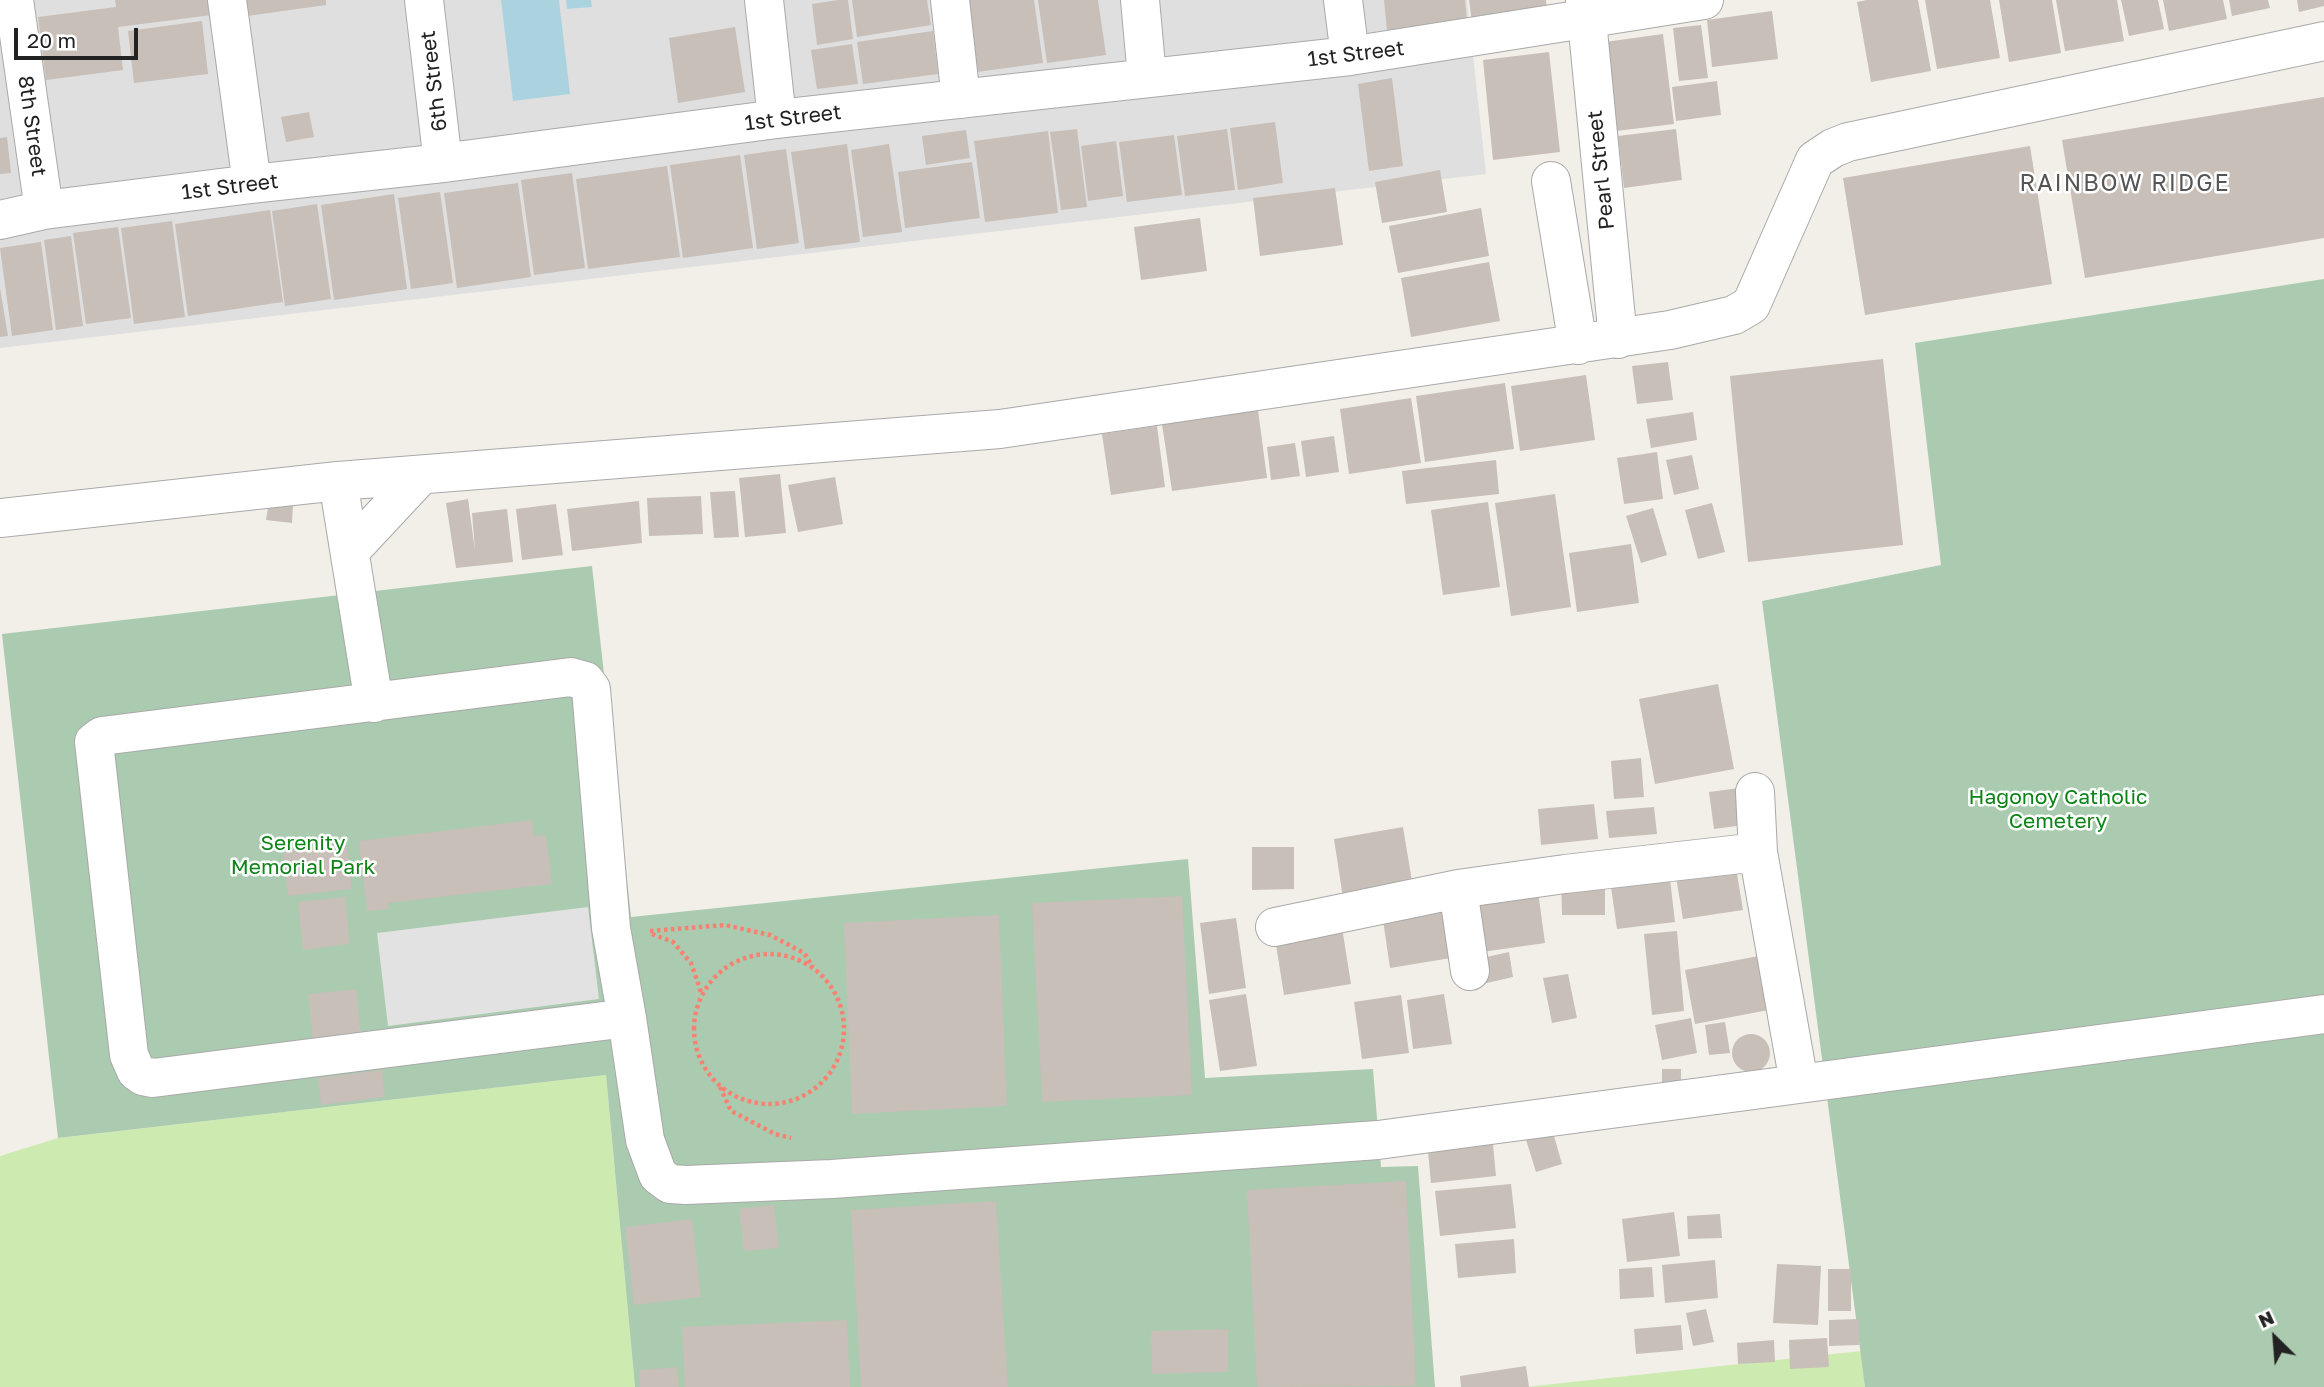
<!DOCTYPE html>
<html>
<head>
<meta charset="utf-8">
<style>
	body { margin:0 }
	#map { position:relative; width:2324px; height:1387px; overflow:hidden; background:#f2efe9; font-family:"Golos Text",sans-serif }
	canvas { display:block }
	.north { position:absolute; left:2240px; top:1303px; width:70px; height:70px; -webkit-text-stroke:5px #fff; paint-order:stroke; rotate:335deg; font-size:19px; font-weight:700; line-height:28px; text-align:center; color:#222 }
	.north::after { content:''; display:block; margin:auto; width:24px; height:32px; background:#222; clip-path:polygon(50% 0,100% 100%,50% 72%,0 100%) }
	.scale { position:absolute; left:14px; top:28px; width:124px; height:32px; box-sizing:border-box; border:4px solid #222; border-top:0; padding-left:9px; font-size:21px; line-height:24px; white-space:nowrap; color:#222; -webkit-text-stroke:5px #fff; paint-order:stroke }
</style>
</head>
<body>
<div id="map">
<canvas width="2324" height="1387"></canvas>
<div class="north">N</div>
<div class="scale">20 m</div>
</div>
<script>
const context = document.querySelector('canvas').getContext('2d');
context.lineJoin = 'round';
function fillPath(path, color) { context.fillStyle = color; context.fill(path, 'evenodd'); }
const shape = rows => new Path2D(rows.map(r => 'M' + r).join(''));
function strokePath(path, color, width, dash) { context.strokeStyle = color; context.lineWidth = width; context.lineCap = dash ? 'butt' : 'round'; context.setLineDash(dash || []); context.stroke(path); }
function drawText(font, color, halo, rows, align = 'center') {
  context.font = font + ' "Golos Text",sans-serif'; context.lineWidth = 5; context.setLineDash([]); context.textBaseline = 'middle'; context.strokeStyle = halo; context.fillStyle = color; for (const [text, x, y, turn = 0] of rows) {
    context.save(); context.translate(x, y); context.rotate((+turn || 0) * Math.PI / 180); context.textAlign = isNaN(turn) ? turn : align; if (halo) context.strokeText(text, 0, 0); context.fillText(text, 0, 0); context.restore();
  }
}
fillPath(shape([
	[0,0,1467,0,1486,174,0,348]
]), '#e0dfdf');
fillPath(shape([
	[606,1075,635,1387,0,1387,0,1156,58,1138],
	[1861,1351,1865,1387,1525,1387]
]), '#cdebb0');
fillPath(shape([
	[2324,279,2324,1387,1865,1387,1762,601,1941,565,1915,343],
	[592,566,631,917,1188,859,1205,1078,1373,1069,1381,1167,1418,1166,1435,1387,635,1387,606,1075,58,1138,2,634]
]), '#aacbaf');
fillPath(shape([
	[588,907,599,999,388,1026,377,933]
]), '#e2e2e2');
fillPath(shape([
	[501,0,559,0,570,94,513,101],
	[566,0,591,0,592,7,567,9]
]), '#aad3df');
fillPath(shape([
	[115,0,210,0,212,15,118,27,123,70,46,80,38,17,116,7],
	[245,0,326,0,326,5,247,16],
	[838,0,848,0,853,39,817,45,812,4],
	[852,0,927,0,931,25,857,37],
	[967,0,1034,0,1043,63,977,72],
	[1038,0,1098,0,1106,55,1047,63],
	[1384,0,1465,0,1467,21,1387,30],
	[1469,0,1546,0,1547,14,1472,23],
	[1867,0,1918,0,1931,71,1871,82,1857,2],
	[1925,0,1990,0,2000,58,1937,69],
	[1999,0,2052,0,2061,53,2009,62],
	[2056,0,2117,0,2124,41,2065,51],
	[2121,0,2158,0,2164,29,2129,36],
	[2163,0,2223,0,2227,19,2169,31],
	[2229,0,2268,0,2270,8,2232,16],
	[2297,0,2324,0,2324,6,2299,12],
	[1772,11,1778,59,1712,67,1707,20],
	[202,21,208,74,134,83,128,31],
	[1701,25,1708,78,1679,81,1673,28],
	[735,27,745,92,678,103,669,38],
	[933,31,938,74,863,84,857,42],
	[1663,34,1674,124,1616,131,1605,42],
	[852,44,858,84,817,89,811,50],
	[1549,52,1560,152,1493,160,1483,60],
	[1392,78,1403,166,1369,171,1358,84],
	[1717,81,1721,115,1676,121,1672,87],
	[2324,97,2324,238,2085,278,2062,140],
	[309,112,314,137,286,142,281,117],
	[1275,122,1283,183,1238,190,1230,128],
	[1077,129,1087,207,1061,210,1050,132],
	[1227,129,1235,190,1185,196,1177,136],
	[1676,129,1682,180,1624,188,1618,136],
	[966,130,970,158,926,165,922,136],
	[1048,131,1058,213,985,222,974,141],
	[1174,135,1182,195,1127,202,1119,142],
	[7,137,11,173,0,174,0,138],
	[1116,141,1123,196,1088,201,1081,146],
	[847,144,860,242,805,249,791,152],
	[889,144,902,232,863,237,851,150],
	[2030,146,2052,284,1865,315,1843,178],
	[786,149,799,243,757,249,744,155],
	[740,155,753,248,683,258,670,165],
	[972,162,980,218,905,228,898,172],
	[667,166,680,257,588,269,576,179],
	[1440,170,1447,212,1382,223,1375,182],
	[572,173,585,268,534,275,521,180],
	[518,183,531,277,457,288,444,193],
	[1335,188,1343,245,1260,256,1253,198],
	[440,192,453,283,411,289,398,198],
	[394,194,407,289,334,300,321,205],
	[317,204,331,299,285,306,272,211],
	[1481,208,1489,256,1398,273,1389,226],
	[270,210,283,302,188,316,175,224],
	[1200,218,1207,271,1141,280,1134,227],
	[172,221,185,317,134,324,121,228],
	[118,227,131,318,86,324,73,233],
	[71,236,83,326,56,330,44,240],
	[41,242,53,330,12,336,0,248],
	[1489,262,1500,321,1411,337,1401,278],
	[0,288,8,336,0,337],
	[1883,359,1903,545,1748,562,1730,376],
	[1668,362,1673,400,1637,404,1632,366],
	[1586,375,1595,440,1520,451,1511,386],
	[1505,383,1514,449,1425,462,1416,396],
	[1411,398,1421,463,1349,474,1340,409],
	[1258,410,1267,478,1172,491,1162,424],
	[1693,412,1697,440,1651,448,1646,419],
	[1157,426,1165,487,1111,495,1102,434],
	[1334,436,1339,472,1306,477,1301,441],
	[1295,443,1300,476,1271,480,1267,447],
	[1657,452,1663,499,1624,504,1617,458],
	[1692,455,1699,489,1674,495,1666,460],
	[1496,460,1499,494,1406,504,1402,471],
	[780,474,786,533,745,537,739,478],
	[835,477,843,524,798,532,788,485],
	[735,491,739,537,714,538,710,492],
	[1555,494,1571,607,1511,616,1495,503],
	[701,496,703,534,649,536,647,498],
	[468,499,475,551,472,513,507,509,513,562,456,568,446,503],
	[639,501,642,543,572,551,567,509],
	[269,502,293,504,292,523,266,520],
	[1488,502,1500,587,1443,595,1431,510],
	[1712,503,1725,552,1698,559,1685,510],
	[556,504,563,555,522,560,516,509],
	[1653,508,1667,555,1641,563,1626,516],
	[1631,544,1639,603,1577,612,1569,553],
	[1718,684,1734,769,1655,784,1639,699],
	[1641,758,1644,797,1614,799,1611,761],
	[1747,787,1752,824,1714,829,1709,792],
	[1594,804,1598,839,1541,845,1538,809],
	[1654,807,1657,834,1609,838,1606,811],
	[532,820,534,836,546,835,552,884,388,903,389,909,367,911,359,841],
	[1403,827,1413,887,1343,898,1334,839],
	[347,846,352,889,288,896,283,853],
	[1252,847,1294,847,1294,889,1252,890],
	[1735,862,1743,910,1683,919,1675,871],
	[1561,879,1605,879,1605,915,1562,915],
	[1670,879,1675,922,1617,929,1611,887],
	[1537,884,1545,943,1475,953,1466,894],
	[1182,896,1192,1095,1042,1102,1032,903],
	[345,897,350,944,303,950,298,902],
	[1449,909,1457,957,1390,968,1383,920],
	[999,915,1007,1106,852,1114,844,923],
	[1236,918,1246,988,1209,994,1200,923],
	[1341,921,1351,984,1284,995,1274,932],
	[1677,931,1684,1011,1652,1015,1644,934],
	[1509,952,1513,977,1478,985,1473,960],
	[1769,954,1779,1008,1695,1024,1685,970],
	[1568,974,1577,1018,1552,1023,1543,978],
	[356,989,361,1034,313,1039,308,994],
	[1246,994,1257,1066,1220,1071,1209,1000],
	[1444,994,1452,1044,1413,1049,1407,1000],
	[1401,995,1409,1053,1362,1059,1354,1002],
	[1691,1018,1697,1053,1662,1060,1655,1025],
	[1725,1022,1730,1053,1709,1055,1705,1025],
	'1732 1053a19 19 0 1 1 38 0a19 19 0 1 1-38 0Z',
	[1662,1069,1681,1069,1681,1091,1662,1091],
	[382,1070,385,1097,321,1105,318,1078],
	[1550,1122,1562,1164,1536,1172,1523,1130],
	[1492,1134,1496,1176,1431,1183,1427,1141],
	[1406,1181,1416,1386,1257,1387,1247,1190],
	[1511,1184,1516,1228,1440,1236,1435,1191],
	[996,1201,1008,1387,861,1387,851,1210],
	[774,1205,779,1248,744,1251,739,1209],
	[1674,1212,1680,1256,1627,1262,1622,1219],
	[1720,1214,1722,1238,1688,1239,1687,1216],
	[692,1219,701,1297,634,1305,625,1227],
	[1514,1239,1516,1273,1458,1278,1455,1244],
	[1715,1260,1718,1298,1665,1303,1662,1265],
	[1777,1264,1821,1266,1818,1325,1773,1323],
	[1652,1267,1654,1297,1620,1299,1619,1269],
	[1828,1269,1851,1269,1851,1311,1828,1311],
	[1706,1309,1714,1342,1693,1346,1686,1313],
	[1859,1319,1859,1345,1829,1346,1829,1320],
	[847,1320,850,1387,685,1387,682,1327],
	[1681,1325,1683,1350,1636,1354,1634,1329],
	[1228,1329,1228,1372,1152,1374,1151,1331],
	[1827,1338,1829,1367,1790,1369,1789,1340],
	[1774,1340,1775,1362,1738,1364,1737,1343],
	[1526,1366,1529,1387,1461,1387,1460,1376],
	[677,1367,679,1387,640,1387,639,1370]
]), '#c7bfb8');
const minor = shape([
	[14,0,44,210],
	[227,0,252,184],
	[424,0,443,163],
	[764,0,777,119],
	[950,0,961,99],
	[1140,0,1147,77],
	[1343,0,1350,56],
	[1585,0,1618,339],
	[1551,181,1578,345],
	[0,220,44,210,252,184,443,163,777,119,1350,56,1704,0],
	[338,481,374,703],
	[0,518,338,481,1000,429,1670,330,1734,315,1751,305,1815,160,1833,148,1848,142,2324,41],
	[350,551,421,475],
	[1755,792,1758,852],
	[1458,889,1470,971],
	[1275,927,1458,889,1565,874,1758,852,1799,1083],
	[627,1018,153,1078,143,1076,136,1071,129,1055,94,742,102,736,571,677,585,681,591,689,611,928,627,1018,645,1140,658,1175,670,1184,686,1185,832,1179,1378,1140,2324,1014]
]);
strokePath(minor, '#a9a9a9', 40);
strokePath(shape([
	[650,931,725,925,770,935,804,953,813,967],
	[652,934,673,942,691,963,702,995],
	'694 1029a75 75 0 1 1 150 0a75 75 0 1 1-150 0Z',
	[720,1087,731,1111,775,1134,791,1138]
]), '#fa8072', 4.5, [3.5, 3.5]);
strokePath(minor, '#fff', 38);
drawText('21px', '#222', '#fff', [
	["1st Street",1356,54,-7],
	["6th Street",434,81,-97],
	["1st Street",793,118,-7],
	["8th Street",32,126,82],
	["Pearl Street",1601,170,-96],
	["1st Street",230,187,-7]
]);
drawText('21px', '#0c8416', '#fff', [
	["Hagonoy Catholic",2058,797],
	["Cemetery",2058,821],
	["Serenity",303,843],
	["Memorial Park",303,867]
]);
context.letterSpacing = '2px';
drawText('23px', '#555', '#fff', [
	["RAINBOW RIDGE",2125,184]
]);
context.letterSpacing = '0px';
</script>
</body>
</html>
